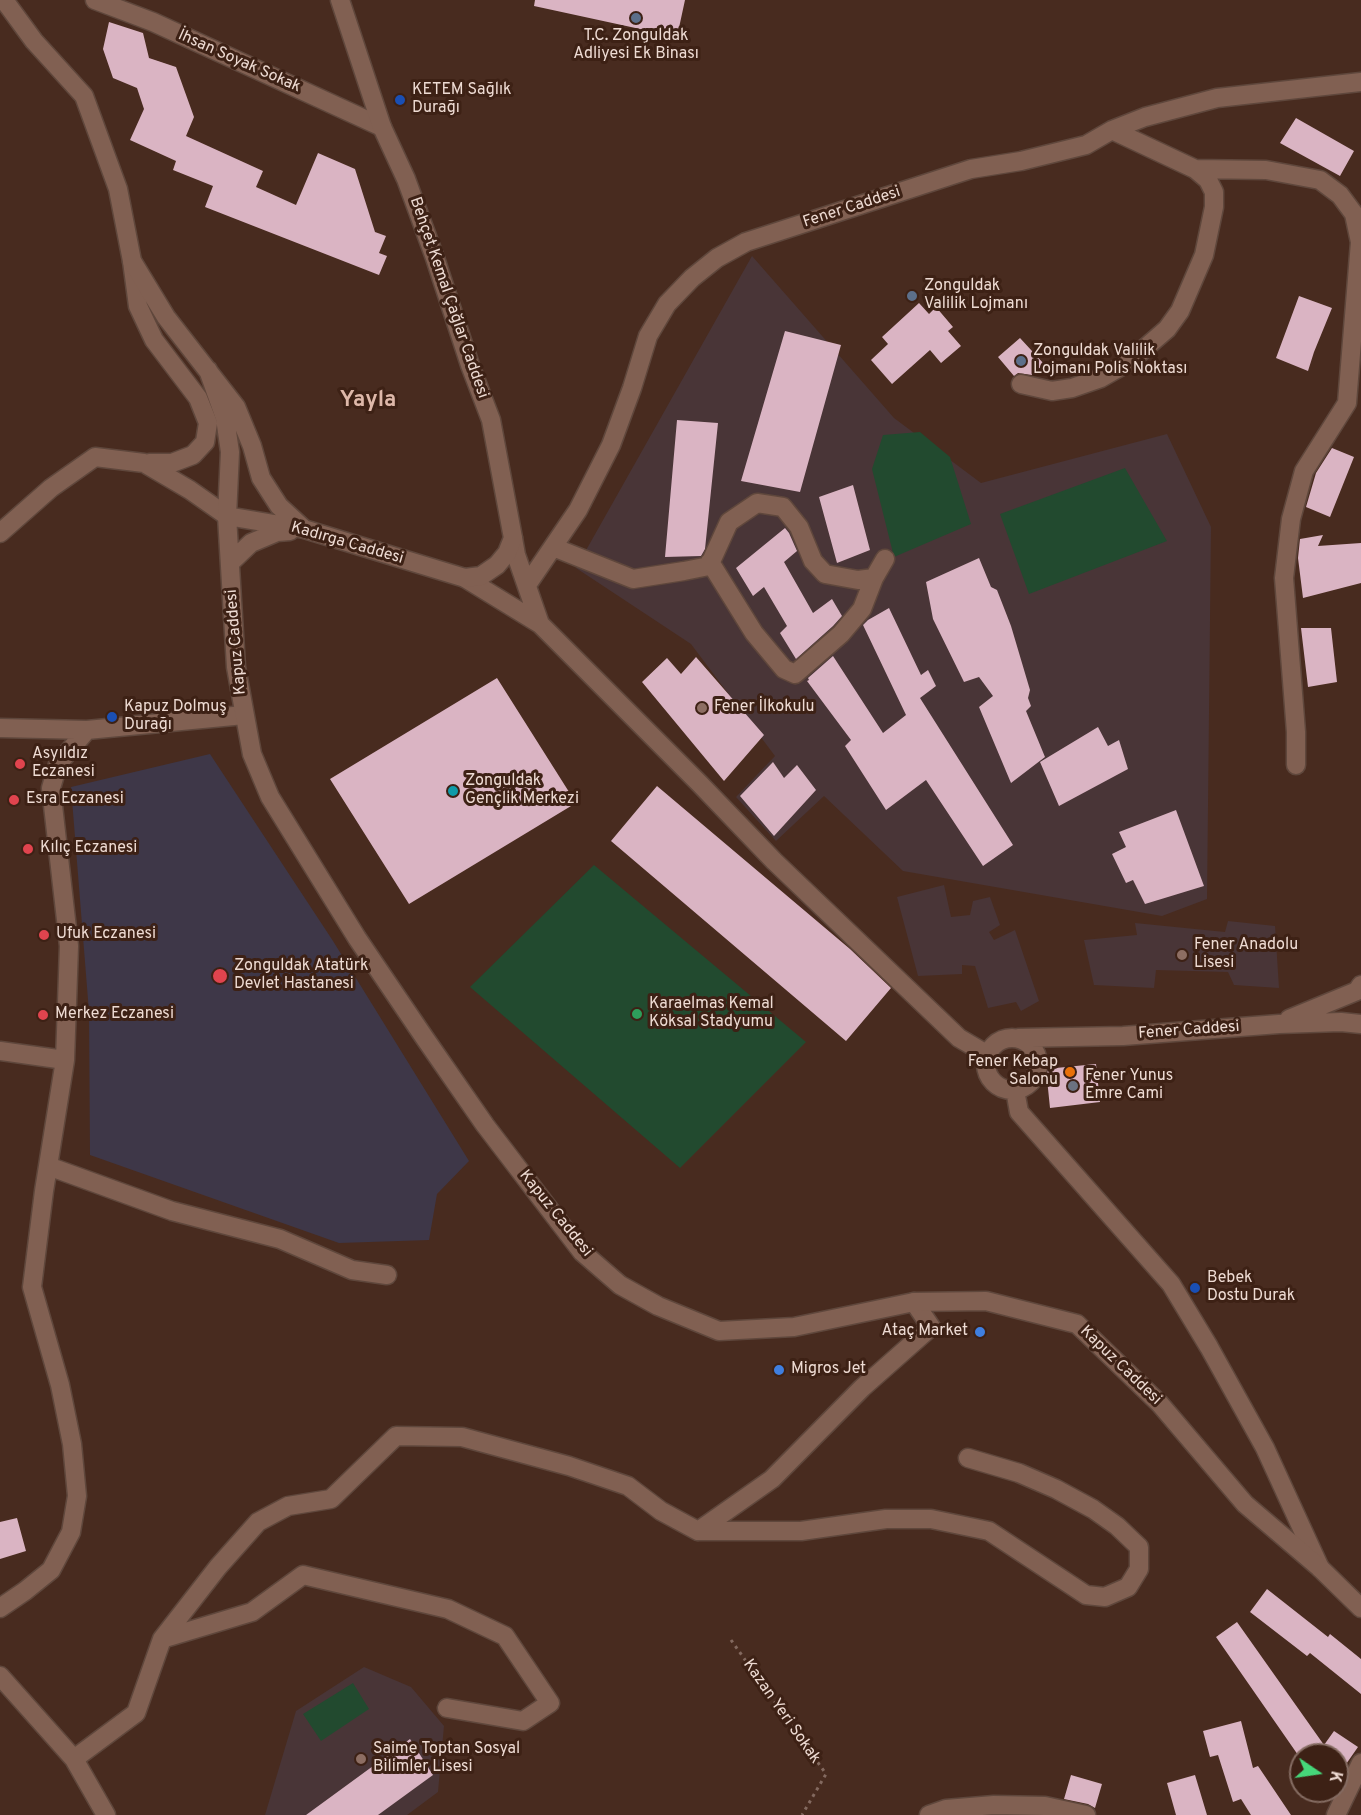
<!DOCTYPE html>
<html>
<head>
<meta charset="utf-8">
<style>
	body { margin:0 }
	#map { position:relative; width:1361px; height:1815px; overflow:hidden; background:#482b1f; font-family:Overpass,sans-serif }
	canvas { display:block }
	.north { position:absolute; left:1289px; top:1743px; width:60px; height:60px; box-sizing:border-box; background:#3d2115; border:2px solid #846b61; border-radius:50%; rotate:103deg; font-size:16px; font-weight:700; line-height:24px; text-align:center; color:#eedbd3 }
	.north::after { content:''; display:block; margin:auto; width:21px; height:27px; background:#46d77a; clip-path:polygon(50% 0,100% 100%,50% 72%,0 100%) }
</style>
</head>
<body>
<div id="map">
<canvas width="1361" height="1815"></canvas>
<div class="north">K</div>
</div>
<script>
const context = document.querySelector('canvas').getContext('2d');
context.lineJoin = 'round';
function fillPath(path, color) { context.fillStyle = color; context.fill(path, 'evenodd'); }
const shape = rows => new Path2D(rows.map(r => 'M' + r).join(''));
function strokePath(path, color, width, dash) { context.strokeStyle = color; context.lineWidth = width; context.lineCap = dash ? 'butt' : 'round'; context.setLineDash(dash || []); context.stroke(path); }
function drawText(font, color, halo, rows, align = 'center') {
  context.font = font + ' Overpass,sans-serif'; context.lineWidth = 6; context.setLineDash([]); context.textBaseline = 'middle'; context.strokeStyle = halo; context.fillStyle = color; for (const [text, x, y, turn = 0] of rows) {
    context.save(); context.translate(x, y); context.rotate((+turn || 0) * Math.PI / 180); context.textAlign = isNaN(turn) ? turn : align; if (halo) context.strokeText(text, 0, 0); context.fillText(text, 0, 0); context.restore();
  }
}
fillPath(shape([
	[752,256,894,418,981,483,1167,434,1211,527,1207,899,1162,916,903,871,824,796,776,841,736,797,775,756,691,644,576,568],
	[944,885,951,917,970,915,973,901,990,897,1000,925,989,932,994,940,1015,930,1039,1001,1021,1011,1016,1002,988,1008,975,966,962,965,962,974,918,976,897,897],
	[1228,921,1275,926,1279,988,1234,985,1228,972,1156,970,1154,988,1094,985,1084,940,1137,935,1135,923,1225,932],
	[364,1667,411,1687,444,1726,438,1792,407,1815,265,1815,296,1711]
]), '#493537');
fillPath(shape([
	[210,754,333,941,469,1161,437,1194,429,1240,339,1243,90,1155,89,1012,71,787]
]), '#3e3748');
fillPath(shape([
	[920,432,950,457,971,524,894,557,872,469,883,435],
	[1125,468,1167,541,1029,594,1000,514],
	[594,865,806,1042,680,1168,470,987],
	[353,1683,369,1709,321,1741,303,1714]
]), '#224a2f');
fillPath(shape([
	[535,0,685,0,677,37,534,6],
	[109,22,143,33,149,58,176,67,194,117,186,136,263,171,256,187,296,205,318,153,355,169,375,232,386,236,379,253,387,256,379,275,205,207,213,186,173,170,176,161,130,140,144,109,137,88,113,78,103,49],
	[1296,118,1354,151,1340,176,1280,143],
	[1299,296,1332,308,1314,352,1308,371,1276,358],
	[919,303,929,314,936,307,953,327,948,331,961,346,941,363,930,350,892,384,871,360,888,344,882,337],
	[785,331,841,345,800,492,741,481],
	[1020,338,1044,364,1032,375,1018,373,1014,376,998,357],
	[677,420,718,423,705,549,701,556,665,557],
	[1332,448,1354,457,1330,517,1306,507,1316,473],
	[853,485,870,550,837,563,819,497],
	[785,528,789,533,797,551,784,562,813,613,832,599,842,616,833,626,796,659,780,633,787,626,764,587,753,596,736,568],
	[1323,535,1318,546,1361,543,1361,583,1303,598,1298,558,1300,539],
	[979,558,991,587,997,590,1011,626,1030,690,1028,698,1031,706,1026,711,1045,757,1011,783,979,707,993,696,979,677,964,682,933,619,926,582],
	[889,608,921,675,928,670,936,686,920,698,1013,845,983,866,926,780,886,810,845,746,851,740,807,681,809,680,808,678,833,656,883,733,906,715,863,625,868,620],
	[1301,628,1331,628,1337,682,1308,687],
	[696,657,764,735,724,781,642,682,667,658,681,674],
	[497,678,576,803,409,904,330,779],
	[1098,727,1108,746,1119,740,1128,769,1059,806,1040,762],
	[773,762,784,778,797,765,816,790,774,836,740,796],
	[657,786,850,949,891,988,846,1041,611,841],
	[1176,810,1204,886,1145,904,1133,880,1126,883,1112,854,1126,847,1119,832],
	[1096,1064,1100,1102,1050,1108,1046,1069],
	[17,1518,26,1551,0,1559,0,1522],
	[1267,1589,1328,1637,1330,1634,1361,1659,1361,1694,1310,1653,1307,1656,1250,1612],
	[1237,1622,1324,1745,1334,1731,1358,1747,1337,1777,1337,1755,1298,1755,1216,1637],
	[1241,1721,1253,1768,1258,1766,1291,1815,1251,1815,1241,1799,1233,1802,1218,1755,1210,1757,1203,1731],
	[410,1739,433,1775,378,1815,306,1815],
	[1071,1775,1102,1784,1095,1808,1088,1804,1064,1799],
	[1195,1775,1207,1815,1176,1815,1167,1783]
]), '#dab4c3');
const street = shape([
	[95,0,153,22,382,127],
	[1195,169,1266,170,1320,180,1340,195,1354,214,1360,242,1347,403,1304,471,1291,519,1284,578,1296,732,1296,765],
	[132,261,138,306,154,340,198,398,208,423,205,442,193,455,172,463,149,463],
	[1021,384,1052,391,1072,388,1101,378,1129,362,1167,329,1180,311,1204,255,1214,207,1214,192,1208,180,1195,169,1112,130],
	[0,533,51,488,95,457,144,463,190,490,227,516],
	[513,538,516,555,540,624],
	[553,547,633,579,684,571,709,566,729,522,757,503,783,507,799,527,813,561,825,574,858,580,874,578,885,559],
	[710,562,754,633,784,669,795,674,841,634,862,609,874,578],
	[465,578,540,624,700,784,774,861,959,1038,988,1055],
	[527,585,578,510,611,445,632,388,648,336,667,304,692,278,717,258,746,242,971,169,1021,161,1086,145,1112,130,1145,117,1217,98,1361,82],
	[0,728,87,730],
	[1289,1019,1357,991,1361,985],
	'986 1064a26 26 0 1 1 52 0a26 26 0 1 1-52 0Z',
	[1018,1038,1123,1036,1279,1024,1341,1022,1361,1024],
	[0,1051,65,1060],
	[1015,1090,1019,1112,1171,1284,1209,1347,1265,1448,1320,1568],
	[48,1166,172,1211,280,1239,352,1270,387,1275],
	[698,1531,801,1531,886,1519,931,1519,989,1531,1086,1595,1105,1597,1128,1587,1139,1569,1139,1547,1117,1526,1093,1509,1056,1489,1019,1473,968,1458],
	[0,1608,25,1591,51,1570,71,1532,77,1496,72,1444,60,1385,32,1287,44,1191,65,1060,69,946,51,788,58,764,87,730,244,715],
	[162,1639,252,1612,303,1575,448,1609,505,1636,550,1703,523,1721,447,1708],
	[0,1676,74,1759,106,1815],
	[74,1759,136,1713,162,1639,218,1567,258,1522,288,1506,331,1499,396,1436,462,1437,569,1466,628,1486,661,1511,698,1531,772,1479,862,1388,931,1327,914,1302],
	[929,1815,946,1809,994,1805,1045,1806,1086,1815]
]);
const secondary = shape([
	[4,0,34,41,84,96,118,189,132,261,166,317,236,407,252,446,261,478,279,506,304,529],
	[208,370,225,418,230,452,227,516,236,667,252,754,270,797,357,938,424,1037,485,1125,582,1252,620,1285,658,1306,719,1331,794,1327,914,1302,986,1301,1077,1324,1160,1404,1245,1504,1320,1568,1361,1608],
	[227,516,304,529,465,578,481,576,497,565,507,553,513,538,491,420,470,365,435,258,406,179,382,127,340,0],
	[230,563,251,543,277,532,290,531],
	[1336,1815,1361,1763]
]);
strokePath(street, '#5f473c', 21);
strokePath(secondary, '#5f473c', 21);
strokePath(shape([
	[731,1640,826,1774,802,1815]
]), '#83695f', 3, [3, 4.5]);
strokePath(street, '#816052', 18);
strokePath(secondary, '#816052', 18);
for (const [x, y, r, color] of [
	[636,18,6,"#5c6f8a"],
	[400,100,6,"#1a4fb4"],
	[912,296,6,"#5c6f8a"],
	[1021,361,6,"#5c6f8a"],
	[702,708,6,"#8d6e63"],
	[112,717,6,"#1a4fb4"],
	[20,764,6,"#e0444e"],
	[453,791,6,"#0f9aa8"],
	[14,800,6,"#e0444e"],
	[28,849,6,"#e0444e"],
	[44,935,6,"#e0444e"],
	[1182,955,6,"#8d6e63"],
	[220,976,8,"#e0444e"],
	[637,1014,6,"#2e9e5b"],
	[43,1015,6,"#e0444e"],
	[1070,1072,6,"#e8710a"],
	[1073,1086,6,"#6b7280"],
	[1195,1288,6,"#1a4fb4"],
	[980,1332,6,"#3f7fe0"],
	[779,1370,6,"#3f7fe0"],
	[361,1759,6,"#8d6e63"]
]) { const dot = new Path2D(); dot.arc(x, y, r, 0, 2 * Math.PI); context.fillStyle = color; context.fill(dot); strokePath(dot, '#3d2115', 2); }
drawText('16px', '#eedbd3', '#3d2115', [
	["T.C. Zonguldak",636,37,"center"],
	["Adliyesi Ek Binası",636,55,"center"],
	["KETEM Sağlık",412,91],
	["Durağı",412,109],
	["Zonguldak",924,287],
	["Valilik Lojmanı",924,305],
	["Zonguldak Valilik",1033,352],
	["Lojmanı Polis Noktası",1033,370],
	["Kapuz Dolmuş",124,708],
	["Durağı",124,726],
	["Fener İlkokulu",714,708],
	["Asyıldız",32,755],
	["Eczanesi",32,773],
	["Zonguldak",465,782],
	["Gençlik Merkezi",465,800],
	["Esra Eczanesi",26,800],
	["Kılıç Eczanesi",40,849],
	["Ufuk Eczanesi",56,935],
	["Fener Anadolu",1194,946],
	["Lisesi",1194,964],
	["Zonguldak Atatürk",234,967],
	["Devlet Hastanesi",234,985],
	["Karaelmas Kemal",649,1005],
	["Köksal Stadyumu",649,1023],
	["Merkez Eczanesi",55,1015],
	["Fener Kebap",1058,1063,"right"],
	["Salonu",1058,1081,"right"],
	["Fener Yunus",1085,1077],
	["Emre Cami",1085,1095],
	["Bebek",1207,1279],
	["Dostu Durak",1207,1297],
	["Ataç Market",968,1332,"right"],
	["Migros Jet",791,1370],
	["Saime Toptan Sosyal",373,1750],
	["Bilimler Lisesi",373,1768]
], 'left');
drawText('16px', '#eedbd3', '#3d2115', [
	["İhsan Soyak Sokak",239,62,24],
	["Fener Caddesi",852,208,-18],
	["Behçet Kemal Çağlar Caddesi",448,298,71],
	["Kadırga Caddesi",347,544,16],
	["Kapuz Caddesi",237,642,-95],
	["Fener Caddesi",1189,1031,-4],
	["Kapuz Caddesi",555,1214,51],
	["Kapuz Caddesi",1120,1366,44],
	["Kazan Yeri Sokak",781,1712,55]
]);
drawText('bold 22px', '#deb8a9', '#3d2115', [
	["Yayla",368,402]
]);
</script>
</body>
</html>
